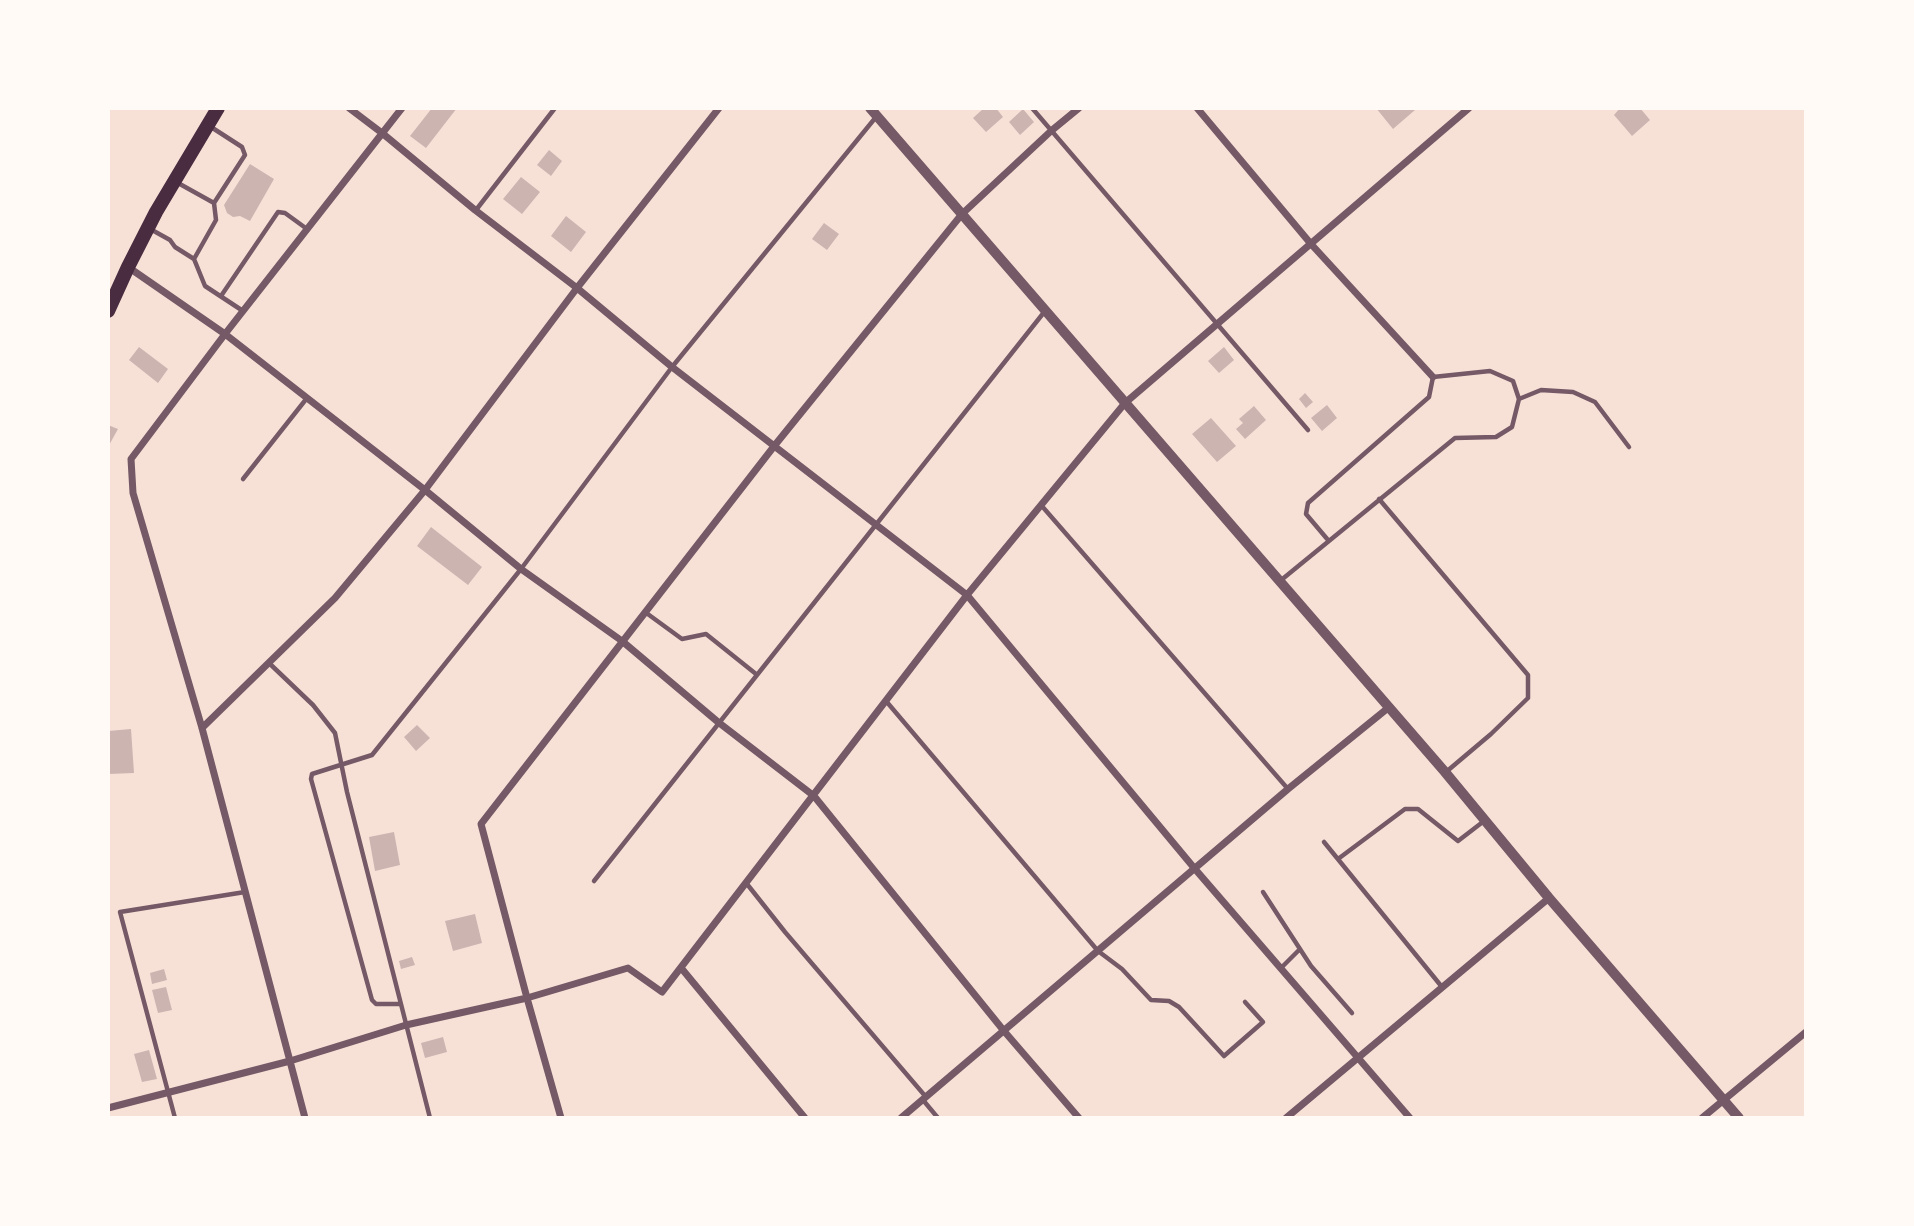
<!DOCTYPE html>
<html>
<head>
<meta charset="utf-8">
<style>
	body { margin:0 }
	#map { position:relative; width:1914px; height:1226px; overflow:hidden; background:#f7e1d7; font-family:Jost,sans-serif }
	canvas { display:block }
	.frame { position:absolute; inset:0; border:110px solid #fffaf5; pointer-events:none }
</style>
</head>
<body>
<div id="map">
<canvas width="1914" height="1226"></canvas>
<div class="frame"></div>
</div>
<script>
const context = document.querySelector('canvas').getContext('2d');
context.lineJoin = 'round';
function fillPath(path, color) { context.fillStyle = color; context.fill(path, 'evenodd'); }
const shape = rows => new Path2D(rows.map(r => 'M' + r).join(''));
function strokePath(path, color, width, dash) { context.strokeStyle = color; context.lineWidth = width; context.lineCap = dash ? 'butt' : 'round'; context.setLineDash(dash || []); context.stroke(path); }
fillPath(shape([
	[432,108,457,108,426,148,410,136],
	[984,108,996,108,1003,117,986,132,973,118],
	[1376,108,1414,108,1415,110,1393,129],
	[1620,108,1640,108,1650,120,1632,136,1614,115],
	[1023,109,1034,122,1020,135,1009,122],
	[549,150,562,161,551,176,537,165],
	[250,164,274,179,250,221,240,216,233,217,227,213,224,205],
	[521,177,540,192,522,214,503,199],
	[566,216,586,232,571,252,551,236],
	[824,223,839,234,827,250,812,239],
	[139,347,168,369,158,383,129,360],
	[1224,347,1234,360,1219,373,1208,361],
	[1305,393,1313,402,1306,408,1299,399],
	[1327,405,1337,418,1322,431,1311,418],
	[1254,406,1266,420,1245,439,1236,429,1243,423,1239,419],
	[1211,418,1236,446,1217,462,1192,434],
	[108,425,118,429,108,447],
	[431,527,482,567,468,585,417,546],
	[417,725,430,738,416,751,404,737],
	[131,729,134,773,108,774,108,731],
	[394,832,400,865,375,871,369,837],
	[475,914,482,943,453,951,445,921],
	[412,957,415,965,401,969,399,961],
	[164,969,167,980,152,984,150,973],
	[166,987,172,1010,158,1013,152,990],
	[443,1037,447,1052,425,1058,421,1043],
	[149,1050,157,1079,142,1082,134,1054]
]), '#ccb4b1');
strokePath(shape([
	[1032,108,1308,430],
	[211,127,242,147,245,155,214,203],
	[476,210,555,108],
	[152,230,170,240,175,247,194,259,216,220,214,203,178,183],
	[194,259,205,286,243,311],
	[221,296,278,212,285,213,307,229],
	[1519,399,1541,390,1573,392,1595,402,1629,447],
	[243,479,307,398],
	[1379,499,1528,675,1528,698,1491,734,1446,772],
	[1041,505,1288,789],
	[1280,581,1455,438,1496,437,1512,427,1519,399,1513,381,1490,371,1433,377,1429,397,1308,503,1306,514,1328,540],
	[645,612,682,639,706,634,756,674],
	[269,663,313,705,335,733,347,792,430,1118],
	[886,701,1098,951,1122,969,1151,1000,1169,1001,1179,1007,1224,1056,1263,1022,1245,1002],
	[1324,842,1442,987],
	[1338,859,1405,809,1418,809,1458,841,1484,821],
	[594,881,1045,311],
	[747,884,785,932,926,1097],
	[1263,892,1311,966,1352,1013],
	[1281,968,1300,949],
	[401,1004,376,1004,372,1000,311,779,312,774,372,755,521,569,672,367,876,117],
	[923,1100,938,1118],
	[175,1118,120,912,245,892]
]), '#755966', 4.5);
strokePath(shape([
	[349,108,382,133,475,210,577,288,672,367,967,595,1195,869,1410,1118],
	[1197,108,1311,244,1433,377],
	[128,267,225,334,425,490,521,569,622,641,718,722,814,796,1004,1031,1079,1118],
	[202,728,335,598,425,490,577,288,719,108],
	[682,969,805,1118],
	[108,1108,290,1061,406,1025,527,998,628,968,662,992,967,595,1125,403,1469,108],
	[305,1118,202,728,133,493,131,459,225,334,402,108],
	[561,1118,527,998,481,824,775,445,962,214,1051,131,1079,108],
	[901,1118,1288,789,1388,708],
	[1286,1118,1549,898],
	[1702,1118,1806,1032]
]), '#755966', 7);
strokePath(shape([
	[870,108,1445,772,1549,898,1739,1118]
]), '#755966', 10);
strokePath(shape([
	[108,311,128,267,156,212,218,108]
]), '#4a2c40', 14);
</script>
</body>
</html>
